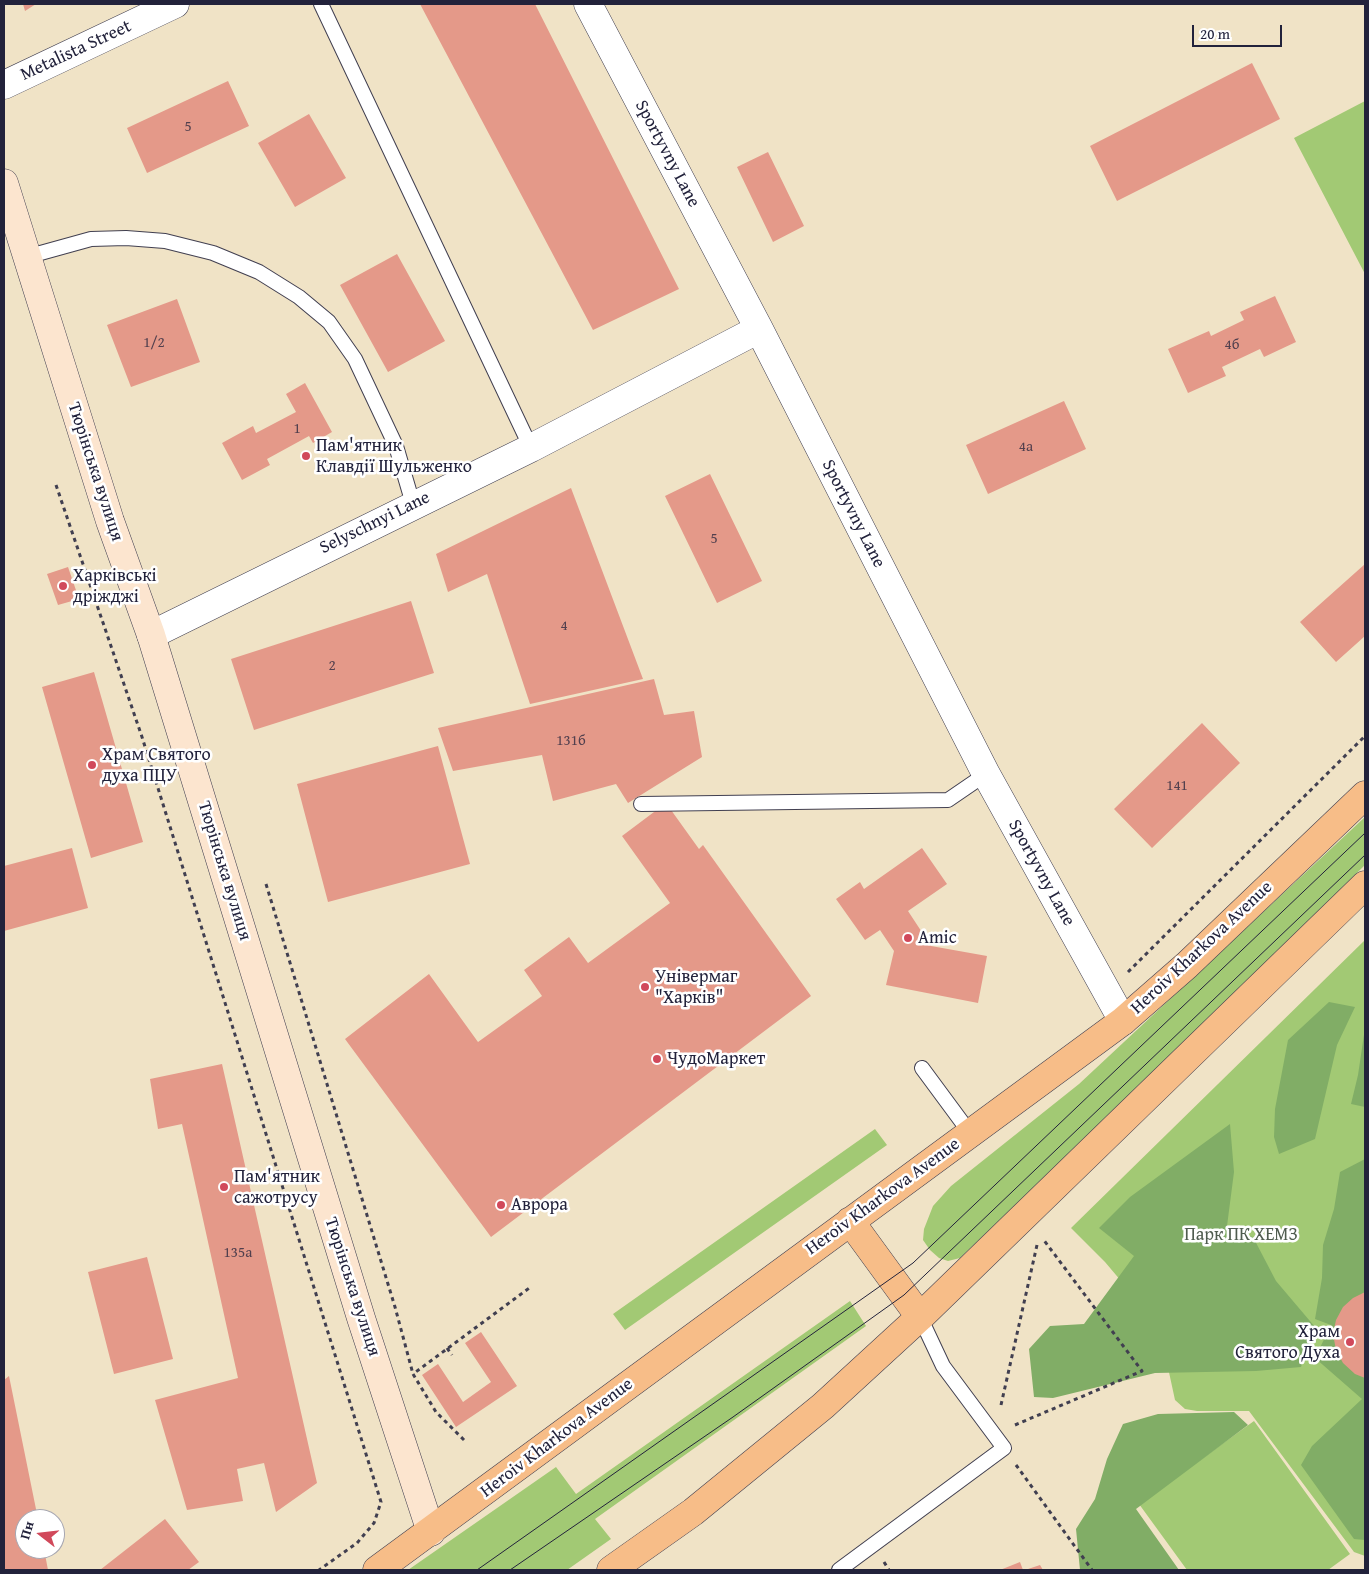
<!DOCTYPE html>
<html>
<head>
<meta charset="utf-8">
<style>
	body { margin:0 }
	#map { position:relative; width:1369px; height:1574px; overflow:hidden; background:#f0e3c6; font-family:"Gentium Book Plus",serif }
	canvas { display:block }
	.frame { position:absolute; inset:0; border:5px solid #22223b; pointer-events:none }
	.north { position:absolute; left:15px; top:1509px; width:50px; height:50px; box-sizing:border-box; background:#fff; border:1px solid #a7a7b1; border-radius:50%; rotate:286deg; font-size:14px; font-weight:700; line-height:20px; text-align:center; color:#22223b }
	.north::after { content:''; display:block; margin:auto; width:18px; height:22px; background:#d1495b; clip-path:polygon(50% 0,100% 100%,50% 72%,0 100%) }
	.scale { position:absolute; left:1192px; top:25px; width:90px; height:22px; box-sizing:border-box; border:2px solid #22223b; border-top:0; padding-left:6px; font-size:15px; line-height:18px; white-space:nowrap; color:#22223b; -webkit-text-stroke:4px #fff; paint-order:stroke }
</style>
</head>
<body>
<div id="map">
<canvas width="1369" height="1574"></canvas>
<div class="frame"></div>
<div class="north">Пн</div>
<div class="scale">20 m</div>
</div>
<script>
const context = document.querySelector('canvas').getContext('2d');
context.lineJoin = 'round';
function fillPath(path, color) { context.fillStyle = color; context.fill(path, 'evenodd'); }
const shape = rows => new Path2D(rows.map(r => 'M' + r).join(''));
function strokePath(path, color, width, dash) { context.strokeStyle = color; context.lineWidth = width; context.lineCap = dash ? 'butt' : 'round'; context.setLineDash(dash || []); context.stroke(path); }
function drawText(font, color, halo, rows, align = 'center') {
  context.font = font + ' "Gentium Book Plus",serif'; context.lineWidth = 5; context.setLineDash([]); context.textBaseline = 'middle'; context.strokeStyle = halo; context.fillStyle = color; for (const [text, x, y, turn = 0] of rows) {
    context.save(); context.translate(x, y); context.rotate((+turn || 0) * Math.PI / 180); context.textAlign = isNaN(turn) ? turn : align; if (halo) context.strokeText(text, 0, 0); context.fillText(text, 0, 0); context.restore();
  }
}
fillPath(shape([
	[1365,101,1365,274,1294,138],
	[1365,817,1365,865,1164,1063,960,1258,948,1261,939,1258,930,1250,923,1240,924,1229,933,1206,951,1186,1079,1084],
	[1365,940,1365,1556,1354,1552,1249,1411,1197,1411,1185,1409,1175,1400,1167,1363,1127,1288,1105,1262,1071,1228],
	[875,1129,887,1145,625,1330,613,1314],
	[850,1301,866,1326,595,1519,611,1539,567,1570,408,1570,556,1467,576,1494],
	[1254,1421,1350,1554,1328,1570,1187,1570,1139,1504]
]), '#a2c974');
fillPath(shape([
	[1329,1002,1355,1007,1337,1045,1315,1139,1279,1154,1274,1137,1275,1109,1288,1040],
	[1365,1028,1365,1107,1351,1104,1358,1075],
	[1230,1124,1234,1172,1227,1226,1253,1237,1276,1281,1315,1327,1301,1367,1256,1371,1155,1373,1053,1398,1034,1397,1029,1349,1050,1326,1084,1324,1134,1256,1099,1228,1130,1197],
	[1365,1159,1365,1540,1354,1539,1301,1465,1312,1446,1362,1399,1315,1358,1331,1325,1315,1319,1322,1278,1323,1245,1334,1209,1340,1172],
	[1234,1412,1248,1425,1136,1509,1179,1570,1080,1570,1076,1529,1095,1499,1107,1459,1123,1424,1158,1414]
]), '#81ad66');
fillPath(shape([
	[23,4,36,4,25,11],
	[420,4,535,4,679,289,593,330],
	[1252,63,1280,119,1117,201,1090,146],
	[228,81,249,126,147,173,127,128],
	[309,114,346,178,295,207,258,143],
	[768,152,804,226,773,242,737,167],
	[397,254,445,341,388,372,340,285],
	[1275,296,1296,342,1264,357,1260,349,1222,367,1226,376,1188,393,1168,349,1209,331,1211,336,1244,320,1240,312],
	[177,299,200,362,131,387,107,325],
	[305,383,332,432,313,443,309,436,267,459,270,465,242,480,222,443,253,426,256,433,296,412,286,394],
	[1064,401,1086,449,988,494,966,445],
	[710,474,762,581,717,603,665,496],
	[571,488,643,679,530,704,487,574,448,592,436,554],
	[1365,564,1365,636,1336,662,1300,622],
	[68,567,79,599,58,605,47,574],
	[411,601,434,673,254,730,231,659],
	[94,672,143,842,91,858,42,687],
	[654,679,664,715,694,711,702,757,628,803,616,784,553,801,542,755,453,771,438,728],
	[1202,723,1240,763,1152,848,1114,809],
	[438,746,470,864,328,902,297,784],
	[666,803,699,849,703,845,811,996,491,1237,345,1039,429,974,478,1042,542,996,524,970,569,937,588,963,670,903,622,836],
	[72,848,88,908,4,931,4,866],
	[922,848,947,884,908,911,931,946,987,956,978,1003,886,985,894,951,880,930,865,940,836,899,860,882,864,889],
	[222,1064,317,1483,276,1512,264,1463,237,1469,243,1501,187,1510,155,1400,238,1378,182,1124,158,1129,150,1079],
	[147,1257,173,1359,114,1374,88,1272],
	[1365,1292,1365,1378,1355,1374,1343,1363,1336,1350,1333,1334,1336,1320,1343,1307,1353,1298],
	[481,1332,517,1386,456,1427,422,1375,438,1364,463,1402,491,1382,465,1343],
	[9,1376,38,1519,25,1519,25,1549,44,1549,48,1570,4,1570,4,1380],
	[165,1519,199,1562,188,1570,100,1570],
	[1020,1562,1023,1570,1000,1570],
	[1040,1565,1043,1570,1025,1570]
]), '#e49989');
const service = shape([
	[321,4,531,448],
	[26,257,91,239,126,238,165,241,213,253,259,272,299,297,329,322,355,359,396,446,413,504],
	[641,804,948,800,986,774],
	[922,1068,970,1133],
	[839,1570,1004,1448,943,1366,920,1317]
]);
const minor = shape([
	[588,4,759,329,986,774,1123,1021],
	[4,85,175,4],
	[151,635,531,448,759,329]
]);
const secondary = shape([
	[4,183,110,521,151,635,361,1318,431,1532]
]);
const primary = shape([
	[850,1221,920,1317],
	[377,1570,1123,1021,1187,965,1365,795],
	[611,1570,693,1512,823,1406,920,1317,1365,885]
]);
strokePath(service, '#413f50', 16);
strokePath(minor, '#413f50', 29);
strokePath(secondary, '#413f50', 29);
strokePath(primary, '#413f50', 29);
strokePath(shape([
	[56,485,142,737,381,1502,374,1523,357,1543,319,1570],
	[266,884,395,1307,413,1374],
	[1128,972,1365,736],
	[447,1348,452,1355],
	[1001,1405,1037,1245],
	[1015,1425,1142,1371,1043,1239],
	[464,1440,436,1412,413,1374,532,1286],
	[1016,1465,1092,1570],
	[884,1562,889,1570]
]), '#413f50', 3, [4, 4]);
strokePath(service, '#fff', 14);
strokePath(minor, '#fff', 28);
strokePath(secondary, '#fce5cf', 28);
strokePath(primary, '#f7bd88', 28);
strokePath(shape([
	[477,1570,913,1263,1365,833],
	[510,1570,733,1417,904,1295,1365,855]
]), '#22223b', 1);
for (const [x, y, r, color] of [
	[306,456,5,"#d1495b"],
	[63,586,5,"#d1495b"],
	[92,765,5,"#d1495b"],
	[908,938,5,"#d1495b"],
	[645,987,5,"#d1495b"],
	[657,1059,5,"#d1495b"],
	[224,1187,5,"#d1495b"],
	[501,1205,5,"#d1495b"],
	[1350,1342,5,"#d1495b"]
]) { const dot = new Path2D(); dot.arc(x, y, r, 0, 2 * Math.PI); context.fillStyle = color; context.fill(dot); strokePath(dot, '#fff', 2); }
drawText('15px', '#52404e', null, [
	["5",188,127],
	["1/2",154,343],
	["4б",1232,345],
	["1",297,429],
	["4а",1026,447],
	["5",714,539],
	["4",564,626],
	["2",332,666],
	["131б",571,741],
	["141",1177,786],
	["135а",238,1253]
]);
drawText('18px', '#22223b', '#fff', [
	["Metalista Street",76,51,-25],
	["Sportyvny Lane",667,154,62],
	["Тюрінська вулиця",95,472,72],
	["Sportyvny Lane",853,514,63],
	["Selyschnyi Lane",375,523,-26],
	["Тюрінська вулиця",224,871,73],
	["Sportyvny Lane",1041,873,61],
	["Heroiv Kharkova Avenue",1202,948,-43],
	["Heroiv Kharkova Avenue",883,1197,-36],
	["Тюрінська вулиця",352,1287,72],
	["Heroiv Kharkova Avenue",557,1438,-37]
]);
drawText('18px', '#22223b', '#fff', [
	["Пам'ятник",316,446],
	["Клавдії Шульженко",316,467],
	["Харківські",73,576],
	["дріжджі",73,597],
	["Храм Святого",102,755],
	["духа ПЦУ",102,776],
	["Amic",918,938],
	["Універмаг",655,977],
	["\"Харків\"",655,998],
	["ЧудоМаркет",667,1059],
	["Пам'ятник",234,1177],
	["сажотрусу",234,1198],
	["Аврора",511,1205],
	["Храм",1340,1332,"right"],
	["Святого Духа",1340,1353,"right"]
], 'left');
drawText('18px', '#4f5c4f', '#fff', [
	["Парк ПК ХЕМЗ",1241,1235]
]);
</script>
</body>
</html>
